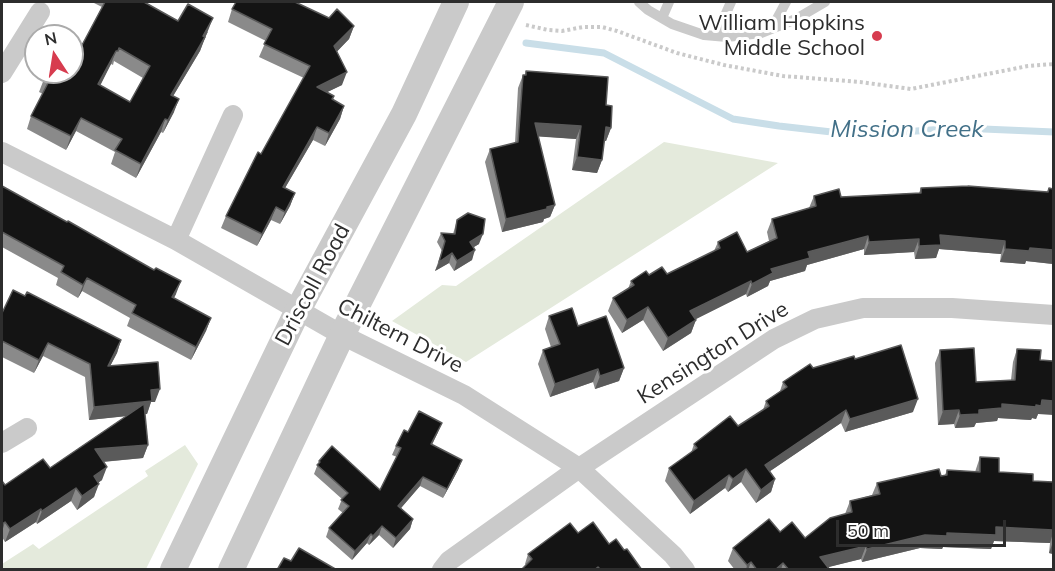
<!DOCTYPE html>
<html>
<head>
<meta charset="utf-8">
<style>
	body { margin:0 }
	#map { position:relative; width:1055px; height:571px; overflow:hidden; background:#fff; font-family:Mulish,sans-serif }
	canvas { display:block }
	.frame { position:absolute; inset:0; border:3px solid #2d2d2d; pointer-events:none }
	.north { position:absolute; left:24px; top:24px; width:60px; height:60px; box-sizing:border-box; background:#fff; border:2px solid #ababab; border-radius:50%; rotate:348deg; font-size:16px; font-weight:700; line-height:24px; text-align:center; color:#2d2d2d }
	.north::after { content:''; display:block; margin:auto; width:21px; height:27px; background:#d73c4f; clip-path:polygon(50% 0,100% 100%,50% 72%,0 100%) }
	.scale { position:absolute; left:836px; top:520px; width:170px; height:27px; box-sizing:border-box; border:3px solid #2d2d2d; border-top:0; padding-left:8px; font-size:18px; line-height:21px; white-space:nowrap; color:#2d2d2d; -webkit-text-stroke:4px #fff; paint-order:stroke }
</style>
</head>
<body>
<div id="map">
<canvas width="1055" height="571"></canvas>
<div class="frame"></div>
<div class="north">N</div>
<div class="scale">50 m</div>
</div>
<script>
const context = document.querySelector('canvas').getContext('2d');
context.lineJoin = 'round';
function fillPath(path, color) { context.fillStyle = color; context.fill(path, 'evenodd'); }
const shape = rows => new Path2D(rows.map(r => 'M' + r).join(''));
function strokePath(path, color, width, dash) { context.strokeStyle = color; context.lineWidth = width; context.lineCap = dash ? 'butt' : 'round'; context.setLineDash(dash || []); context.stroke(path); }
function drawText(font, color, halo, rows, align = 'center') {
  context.font = font + ' Mulish,sans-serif'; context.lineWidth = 6; context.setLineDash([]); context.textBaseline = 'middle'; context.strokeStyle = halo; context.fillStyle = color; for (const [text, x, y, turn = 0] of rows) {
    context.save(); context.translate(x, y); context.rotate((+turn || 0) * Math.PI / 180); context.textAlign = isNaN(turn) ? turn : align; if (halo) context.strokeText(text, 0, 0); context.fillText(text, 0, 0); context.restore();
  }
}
fillPath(shape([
	[664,142,778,163,466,362,392,321,442,285,456,286],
	[185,445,198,464,146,569,2,569,2,564,33,544,39,549,148,476,145,471]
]), '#e4eadc');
strokePath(shape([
	[526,43,604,53,733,119,779,126,858,135,960,128,1054,132]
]), '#c9dee8', 7);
strokePath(shape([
	[526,25,548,30,562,31,583,27,602,27,617,31,677,53,724,65,783,76,860,82,911,89,1028,66,1054,64]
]), '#cacaca', 4, [3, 3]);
strokePath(shape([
	[639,2,648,10,672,24,704,35,727,37,761,33,796,19,825,2],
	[662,18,669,2],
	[772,28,786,2],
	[716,36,731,2]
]), '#cacaca', 10);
strokePath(shape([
	[2,73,40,12],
	[2,152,176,240,342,335,464,395,579,468,673,555,685,570],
	[176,240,233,115],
	[2,443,27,428],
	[442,570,449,561,579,468,774,339,815,319,863,308,952,308,1054,315]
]), '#cacaca', 20);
strokePath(shape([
	[173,570,298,310,404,114,456,2],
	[231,570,342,335,511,2]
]), '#cacaca', 26);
fillPath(shape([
	[92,2,147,2,146,3,178,21,208,32,205,37,200,51,173,96,174,112,163,133,161,132,136,178,111,164,115,152,76,131,66,150,27,129,31,116,43,94,39,92,44,79,73,62,102,7],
	[114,61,143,78,130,102,100,85,111,64,113,65],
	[232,9,329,18,354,26,349,39,337,51,342,85,327,92,334,96,333,100,344,106,340,119,325,146,313,140,285,188,295,193,290,206,280,224,271,220,257,246,221,228,226,216,304,78,259,57,266,41,228,22],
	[526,71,606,105,611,128,606,141,604,140,602,160,597,173,572,170,576,139,538,136,555,205,550,217,544,219,543,222,502,232,485,162,490,149,515,143,518,88,523,75,525,75],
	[2,186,176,294,174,298,211,318,206,331,191,360,127,326,130,318,82,291,78,298,56,285,58,278,2,247],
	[921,188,1047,192,1049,188,1053,189,1053,264,1026,261,1025,264,1000,262,1001,254,939,249,936,258,915,259,914,252,864,255,864,249,807,265,805,271,770,281,768,286,747,297,746,294,696,319,691,333,663,351,643,320,622,333,608,311,613,298,628,289,631,281,649,275,667,274,714,251,718,242,747,252,769,241,767,232,772,219,809,208,814,196,841,197,919,193],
	[457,220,479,244,474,247,472,260,454,271,449,263,435,271,442,251,437,242,441,233,453,234],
	[2,313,121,340,117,353,110,366,155,402,151,402,147,414,145,414,148,445,143,458,103,462,102,480,98,483,94,497,77,510,71,501,37,524,36,522,5,542,2,537,2,481,5,485,50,468,126,416,89,420,85,377,43,356,34,373,2,357],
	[549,316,578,326,624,368,619,381,595,389,593,382,550,397,538,364,543,350,551,347,545,329],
	[1017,349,1038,414,1036,419,1032,418,1031,420,998,418,997,421,976,423,974,427,955,428,954,424,938,425,935,363,940,350,976,382,1011,380,1013,362],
	[855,359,913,412,845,432,841,423,770,471,775,479,771,492,756,503,741,482,728,492,725,488,690,514,665,481,669,468,691,453,694,444,738,426,763,410,766,401,780,391,783,382,813,368],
	[408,432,438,432,432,445,462,460,458,470,443,498,420,486,401,508,413,519,410,529,393,548,379,535,369,545,367,543,352,560,326,537,329,528,343,513,338,509,342,499,314,474,319,461,380,490,397,457,392,455,396,446],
	[980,457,999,472,1033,481,1053,482,1053,554,1049,553,1050,543,994,541,991,549,943,547,942,549,920,548,862,562,861,559,828,567,830,570,735,570,728,561,733,548,780,532,805,538,845,514,850,501,872,495,877,483,945,475,947,470,975,472],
	[578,533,609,544,624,550,642,570,521,570,526,565,525,564,528,554]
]), '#8a8a8a');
fillPath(shape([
	[213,18,200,51,166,108,171,95],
	[354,26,349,39,330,59,334,46],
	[116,51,111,64,94,98,98,84],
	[347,72,342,85,313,99,317,87],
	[179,99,174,112,163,133,168,120],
	[344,106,340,119,325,146,329,133],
	[81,118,76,131,66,150,71,136],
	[165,119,161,132,136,178,141,164],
	[535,123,581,126,576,139,531,136],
	[317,127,313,140,278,200,283,187],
	[606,127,611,128,606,141,601,140],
	[577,157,602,160,597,173,572,170],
	[295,193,290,206,280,224,285,212],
	[555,205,550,217,544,219,543,222,502,232,506,219],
	[276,207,271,220,257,246,262,234],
	[483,234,479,244,467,251,470,242],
	[940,235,1005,241,1001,254,939,249,936,258,915,259,919,246],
	[868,236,864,249,807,265,805,271,770,281,768,286,747,297,752,284,771,269,808,252],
	[919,239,914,252,864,255,869,242],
	[1030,248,1053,250,1053,264,1026,261,1025,264,1000,262,1005,249],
	[475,250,472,260,454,271,457,261],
	[452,253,449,263,435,271,439,262],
	[87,278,82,291,78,298,83,285],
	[181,281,176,294,167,310,172,297],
	[751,281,746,294,686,324,690,311],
	[648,307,643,320,622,333,627,320],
	[211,318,206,331,191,360,196,347],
	[696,320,691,333,663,351,668,338],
	[121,340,117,353,103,380,108,366],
	[48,343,43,356,34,373,39,360],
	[624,368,619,381,595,389,600,376],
	[598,369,593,382,550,397,555,384],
	[160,389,155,402,151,402,147,414,89,420,94,407,151,390],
	[918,399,913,412,845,432,850,419],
	[1042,400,1053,401,1053,415,1038,414,1036,419,1032,418,1031,420,998,418,997,421,976,423,974,427,955,428,960,415,1002,404],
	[846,410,841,423,760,478,765,465],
	[959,410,954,424,938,425,943,411],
	[442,423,438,432,427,454,431,444],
	[148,445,143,458,90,463,95,449],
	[462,460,458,470,443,498,447,489],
	[107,467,102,480,89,489,94,476],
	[746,469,741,482,728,492,733,479],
	[729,475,725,488,690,514,694,501],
	[423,477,420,486,395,515,398,506],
	[775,479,771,492,756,503,761,490],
	[99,484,94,497,77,510,82,496],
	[76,488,71,501,37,524,42,511],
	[41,509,36,522,5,542,10,529],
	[413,519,410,529,393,548,396,538],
	[5,522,2,532,2,524],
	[382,526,379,535,369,545,373,536],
	[996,527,1053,530,1053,533,1050,543,994,541,991,549,943,547,942,549,920,548,862,562,867,549,925,535],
	[371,534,367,543,352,560,355,551],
	[1053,542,1053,554,1049,553],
	[866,546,861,559,817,570,820,557],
	[751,562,748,570,746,570,747,565],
	[783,563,781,570,775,570]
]), '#5a5a5a');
const building = shape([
	[105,2,144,2,178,21,188,4,213,18,203,36,205,37,171,95,179,99,168,120,165,119,141,164,115,150,122,139,81,118,71,136,31,116,49,81,44,79,47,72,72,72,72,61,73,62,105,2],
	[119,48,150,66,130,102,98,84,116,51,118,51,119,48],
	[236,2,295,2,329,18,337,9,354,26,334,46,347,72,317,87,334,96,332,99,344,106,329,133,317,127,283,187,295,193,285,212,276,207,262,234,226,216,258,152,261,154,310,66,264,44,272,29,232,9,236,2],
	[526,71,608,77,606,105,612,106,611,128,606,127,602,160,577,157,581,126,535,123,555,205,547,207,547,209,506,219,490,149,518,142,523,75,526,75,526,71],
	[2,186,67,222,68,221,154,270,156,268,181,281,172,297,211,318,196,347,132,313,136,305,87,278,83,285,61,272,64,266,2,232,2,186],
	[968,186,1048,192,1049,188,1053,189,1053,250,1030,248,1029,251,1005,249,1005,241,940,235,941,245,919,246,919,239,869,242,868,236,808,252,810,258,771,269,773,273,752,284,751,281,690,311,696,320,668,338,648,307,627,320,613,298,634,285,631,281,646,271,649,275,662,267,667,274,720,248,718,242,737,232,747,252,777,238,772,219,816,206,814,196,839,189,841,197,921,193,921,188,968,186],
	[468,213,485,219,483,234,470,242,475,250,457,261,452,253,439,262,445,241,441,233,455,234,457,220,468,213],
	[13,290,25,296,27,292,121,340,108,366,158,362,160,389,151,390,152,401,94,407,90,364,48,343,39,360,2,341,2,313,13,290],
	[572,308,578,326,606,316,624,368,600,376,598,369,555,384,543,350,560,344,549,316,572,308],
	[901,345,918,399,850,419,846,410,765,465,775,479,761,490,746,469,733,479,729,475,694,501,669,468,697,448,694,444,730,416,738,426,769,406,766,401,787,387,783,382,810,364,813,368,854,356,855,359,901,345],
	[974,348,976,382,1015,380,1017,349,1041,350,1040,360,1053,361,1053,401,1042,400,1041,406,1036,405,1036,407,1002,404,1002,408,979,410,979,414,960,415,959,410,943,411,940,350,974,348],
	[144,404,148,445,95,449,107,467,94,476,99,484,82,496,76,488,42,511,41,509,10,529,5,522,2,524,2,481,5,485,43,459,50,468,144,404],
	[419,411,442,423,431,444,462,460,447,489,423,477,398,506,413,519,396,538,382,526,373,536,371,534,355,551,329,528,349,506,341,500,348,493,317,465,320,462,319,461,332,446,380,490,401,448,396,446,404,430,408,432,419,411],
	[980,457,999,458,999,472,1033,474,1033,481,1053,482,1053,530,996,527,996,535,947,533,947,536,925,535,867,549,866,546,820,557,830,570,789,570,783,563,775,570,757,570,751,562,747,565,733,548,769,519,780,532,792,522,805,538,830,518,852,512,850,501,880,494,877,483,939,469,941,476,947,475,947,470,980,472,980,457],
	[593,522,609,544,616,539,624,550,627,549,642,570,601,570,598,567,594,570,521,570,532,559,528,554,570,523,578,533,593,522],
	[299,548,337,570,277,570,284,558,291,561,299,548]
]);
fillPath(building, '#141414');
strokePath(building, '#5a5a5a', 1.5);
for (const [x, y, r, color] of [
	[877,36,6,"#d73c4f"]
]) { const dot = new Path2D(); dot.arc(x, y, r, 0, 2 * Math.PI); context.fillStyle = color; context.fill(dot); strokePath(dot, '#fff', 2); }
drawText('22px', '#2d2d2d', '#fff', [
	["William Hopkins",865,23],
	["Middle School",865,48]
], 'right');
drawText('22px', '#2d2d2d', '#fff', [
	["Driscoll Road",313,285,-62],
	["Chiltern Drive",400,336,27],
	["Kensington Drive",713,353,-32]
]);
drawText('italic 24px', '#427088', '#fff', [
	["Mission Creek",907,130]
]);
</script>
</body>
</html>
